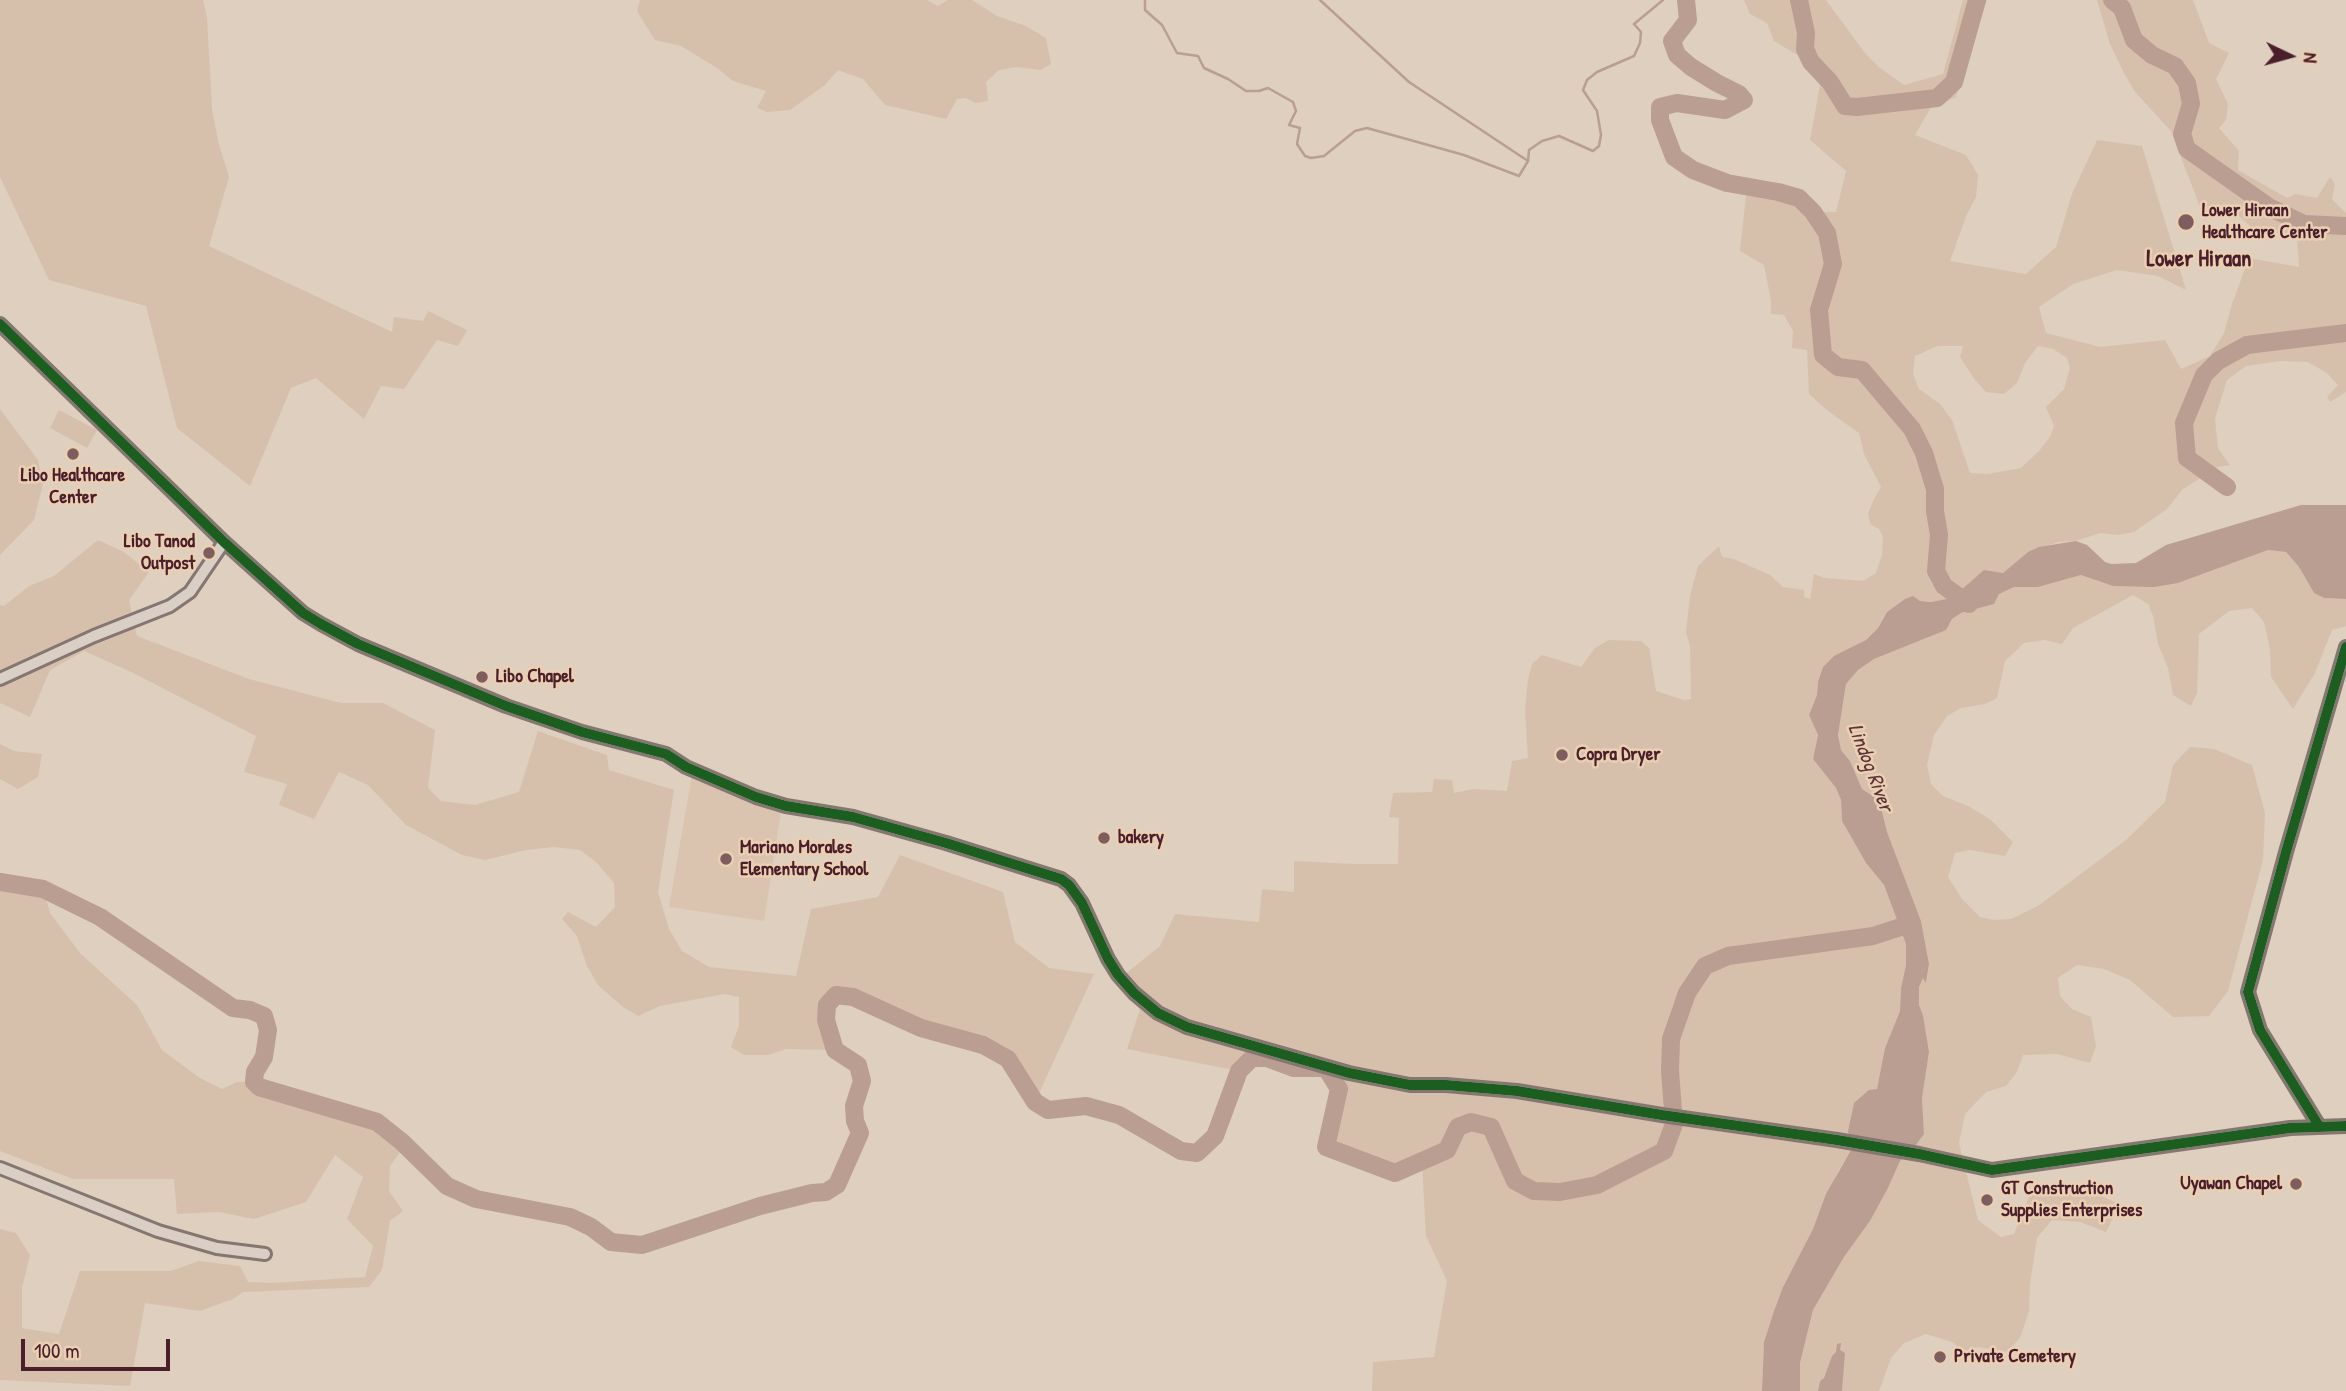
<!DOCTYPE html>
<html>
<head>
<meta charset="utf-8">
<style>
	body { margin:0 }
	#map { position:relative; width:2346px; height:1391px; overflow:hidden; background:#decfbf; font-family:"Patrick Hand",sans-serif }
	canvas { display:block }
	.north { position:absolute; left:2255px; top:21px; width:70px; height:70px; -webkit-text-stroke:5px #ebcfb2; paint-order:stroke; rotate:95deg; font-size:19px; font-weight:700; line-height:28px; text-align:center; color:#4a1f2b }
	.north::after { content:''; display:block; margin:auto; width:24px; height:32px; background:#4a1f2b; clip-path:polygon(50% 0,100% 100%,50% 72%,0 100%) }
	.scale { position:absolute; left:21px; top:1339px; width:149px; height:32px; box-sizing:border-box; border:4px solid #4a1f2b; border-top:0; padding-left:9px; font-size:21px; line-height:24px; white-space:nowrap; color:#4a1f2b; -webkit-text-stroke:5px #ebcfb2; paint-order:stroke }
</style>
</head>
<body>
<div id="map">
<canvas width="2346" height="1391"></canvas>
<div class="north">N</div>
<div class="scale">100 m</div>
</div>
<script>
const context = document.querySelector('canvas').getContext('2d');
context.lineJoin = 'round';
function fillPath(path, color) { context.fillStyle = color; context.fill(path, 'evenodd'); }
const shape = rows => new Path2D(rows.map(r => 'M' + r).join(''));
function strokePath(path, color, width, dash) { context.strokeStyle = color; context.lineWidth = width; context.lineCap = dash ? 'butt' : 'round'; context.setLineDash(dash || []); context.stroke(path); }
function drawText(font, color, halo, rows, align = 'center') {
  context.font = font + ' "Patrick Hand",sans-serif'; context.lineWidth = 5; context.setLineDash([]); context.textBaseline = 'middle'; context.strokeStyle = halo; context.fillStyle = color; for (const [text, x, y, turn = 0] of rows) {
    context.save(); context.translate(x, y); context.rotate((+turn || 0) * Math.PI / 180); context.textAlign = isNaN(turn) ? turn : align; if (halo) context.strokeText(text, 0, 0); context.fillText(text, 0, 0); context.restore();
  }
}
fillPath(shape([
	[692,775,781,811,764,921,669,907]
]), '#dbc4af');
fillPath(shape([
	[0,0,203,0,207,18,212,109,218,141,229,177,209,246,392,332,394,317,423,321,428,311,467,330,458,346,437,340,404,389,381,386,364,419,316,378,291,388,250,486,177,428,146,306,49,280,0,177],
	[640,0,927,0,938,6,948,0,972,0,997,16,1026,26,1046,38,1051,64,1041,70,1016,67,999,70,986,82,988,101,976,103,965,98,957,99,946,119,885,105,863,79,838,70,825,85,790,110,767,112,757,108,766,91,733,81,717,68,681,46,655,40,637,11],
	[1744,0,1826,0,1865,53,1880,68,1904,85,1943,74,1963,0,1987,0,1956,97,1930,109,1915,135,1966,155,1978,175,1976,197,1967,214,1950,261,2026,274,2056,247,2072,194,2097,140,2142,146,2186,290,2158,276,2117,270,2073,284,2039,307,2046,333,2100,347,2165,340,2181,369,2210,356,2224,333,2232,304,2249,258,2299,267,2297,238,2251,227,2231,208,2205,220,2171,131,2135,92,2124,73,2110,44,2097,0,2193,0,2209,43,2229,53,2216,79,2228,104,2226,120,2219,128,2239,151,2238,170,2287,198,2295,194,2317,198,2330,177,2335,184,2332,199,2346,213,2346,392,2330,402,2327,397,2338,385,2327,373,2308,362,2281,361,2246,366,2227,380,2215,418,2218,448,2230,465,2218,467,2183,489,2167,509,2134,532,2118,535,2100,533,2076,541,2059,542,2028,552,2003,573,1984,571,1952,598,1931,602,1905,599,1887,612,1878,628,1866,640,1852,648,1818,682,1817,695,1809,715,1818,735,1813,759,1836,788,1841,800,1842,821,1866,863,1884,885,1906,944,1906,965,1901,988,1900,1011,1885,1048,1877,1089,1852,1119,1848,1131,1851,1150,1838,1171,1813,1229,1783,1287,1774,1311,1764,1342,1762,1391,1372,1391,1373,1362,1434,1357,1447,1281,1426,1236,1422,1163,1395,1173,1326,1147,1339,1089,1326,1068,1294,1068,1267,1058,1253,1058,1239,1071,1127,1049,1140,1009,1114,983,1160,946,1175,914,1259,922,1262,889,1294,892,1294,861,1353,864,1398,864,1399,818,1389,817,1393,793,1432,792,1434,779,1452,780,1454,793,1473,789,1507,791,1512,761,1528,758,1525,710,1528,679,1532,664,1542,655,1581,667,1595,648,1609,640,1641,641,1649,648,1656,691,1684,700,1691,699,1690,646,1686,632,1690,596,1698,566,1719,546,1722,557,1734,559,1770,575,1783,587,1804,590,1804,597,1810,599,1814,574,1825,578,1863,581,1876,573,1882,555,1883,537,1879,529,1871,525,1868,514,1873,501,1881,487,1864,454,1859,433,1828,411,1809,394,1807,350,1792,348,1793,331,1784,315,1771,314,1771,300,1764,265,1740,251,1747,187,1778,192,1799,198,1813,212,1836,212,1846,171,1810,140,1820,85,1799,56,1774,41,1767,23,1750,14],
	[1938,346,1963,346,1960,357,1975,380,1986,392,2004,394,2017,383,2025,363,2038,346,2053,349,2067,358,2070,368,2064,389,2046,407,2054,426,2050,437,2039,451,2021,468,1988,474,1970,473,1952,420,1940,404,1919,389,1913,374,1915,356],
	[0,409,38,460,43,484,34,520,0,555],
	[59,410,97,430,87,448,50,428],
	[98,540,124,552,149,572,129,600,137,636,249,679,341,703,383,703,435,730,428,788,441,801,475,805,519,792,538,731,607,755,609,770,674,790,658,892,669,929,682,951,709,967,796,976,811,909,878,897,900,855,1003,892,1015,942,1049,968,1094,974,1035,1102,1008,1059,983,1045,921,1028,853,997,836,996,827,1005,826,1020,835,1050,786,1049,768,1055,744,1055,731,1047,739,1026,739,997,724,994,660,1006,638,1016,623,1007,598,985,587,966,577,936,562,919,568,912,596,927,615,907,614,883,596,862,580,850,554,847,526,850,485,860,462,855,406,825,368,785,339,772,314,819,279,805,287,784,244,772,256,736,131,672,84,651,50,670,30,717,0,703,0,605,4,606,29,586,54,576],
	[2268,550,2286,552,2299,567,2314,593,2324,598,2346,599,2346,626,2332,630,2315,673,2293,709,2271,677,2270,649,2264,622,2252,608,2229,611,2199,634,2197,693,2191,706,2173,695,2168,668,2158,644,2153,616,2148,604,2133,595,2073,628,2062,644,2045,640,2024,643,2005,661,1997,698,1985,704,1961,708,1947,716,1934,735,1927,765,1931,784,1943,796,1968,806,1991,820,2013,842,2005,856,1970,850,1955,853,1948,877,1962,899,1980,917,1994,920,2011,919,2038,906,2126,840,2165,802,2173,765,2190,747,2214,749,2252,765,2265,813,2263,860,2228,991,2209,1016,2173,1017,2130,980,2104,969,2077,965,2058,978,2060,996,2072,1009,2091,1017,2096,1046,2090,1063,2057,1054,2023,1055,2017,1072,2006,1086,1986,1092,1965,1114,1959,1143,1978,1220,2001,1237,2014,1234,2034,1184,2084,1189,2120,1204,2106,1232,2080,1222,2052,1220,2037,1238,2030,1284,2029,1311,2020,1338,2007,1352,1978,1347,1964,1351,1952,1342,1926,1334,1904,1343,1891,1358,1879,1391,1842,1391,1844,1353,1836,1352,1832,1356,1824,1378,1820,1381,1818,1391,1800,1391,1800,1363,1813,1310,1844,1257,1870,1221,1888,1188,1900,1161,1913,1149,1924,1134,1922,1098,1929,1052,1923,1015,1919,1005,1919,987,1923,977,1927,981,1929,964,1921,921,1887,832,1879,800,1862,789,1850,761,1841,750,1838,735,1846,684,1858,670,1874,659,1926,638,1961,613,1994,604,1999,594,2014,587,2038,587,2081,575,2113,586,2178,583],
	[0,744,14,751,42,754,38,777,18,789,0,779],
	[0,882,43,889,50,913,80,953,137,1005,162,1050,200,1078,222,1089,237,1082,254,1082,260,1087,377,1122,402,1142,405,1145,390,1166,389,1191,403,1211,390,1221,382,1270,369,1287,243,1292,233,1299,200,1311,145,1303,130,1386,0,1380,0,1229,16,1233,30,1255,22,1288,22,1328,59,1334,80,1271,171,1271,199,1261,240,1266,248,1282,272,1283,365,1277,373,1246,347,1219,363,1177,335,1155,306,1202,254,1219,219,1212,177,1214,174,1179,73,1179,0,1151]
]), '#d6c0ac');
fillPath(shape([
	[2301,505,2346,505,2346,599,2324,598,2314,593,2299,567,2286,552,2268,550,2178,583,2154,587,2113,586,2081,575,2038,587,2014,587,1999,594,1994,604,1961,613,1952,619,1946,630,1874,659,1858,670,1846,684,1838,735,1841,750,1850,761,1862,789,1879,800,1887,832,1921,921,1929,964,1926,983,1923,978,1919,987,1919,1005,1923,1015,1929,1052,1922,1098,1924,1134,1913,1149,1900,1161,1888,1188,1870,1221,1844,1257,1813,1310,1800,1363,1800,1391,1762,1391,1764,1342,1774,1311,1783,1287,1813,1229,1826,1194,1851,1150,1848,1131,1854,1103,1869,1090,1877,1089,1885,1048,1900,1011,1901,988,1906,965,1906,944,1884,885,1866,863,1842,821,1841,800,1836,788,1813,759,1818,735,1809,715,1817,695,1818,682,1823,667,1834,656,1866,640,1878,628,1887,612,1905,599,1913,596,1920,601,1931,602,1952,598,1984,570,2003,573,2028,552,2039,547,2076,541,2087,545,2105,562,2111,564,2136,563,2166,545],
	[1841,1343,1840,1350,1845,1353,1842,1391,1818,1391,1820,1381,1824,1378,1832,1356,1836,1352,1837,1344]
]), '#ba9e91');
strokePath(shape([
	[1145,0,1145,10,1162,25,1177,53,1198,56,1204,68,1228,79,1246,91,1259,91,1268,88,1293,102,1296,111,1289,125,1300,128,1297,144,1305,156,1311,158,1324,156,1355,131,1367,128,1464,155,1519,176,1528,161],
	[1320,0,1409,82,1528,161,1529,150,1542,141,1559,136,1593,151,1599,146,1601,135,1597,111,1583,90,1587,80,1597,72,1634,56,1640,43,1641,32,1634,24,1663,0]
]), '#ba9e91', 2.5);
strokePath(shape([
	[1686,0,1688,20,1672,41,1677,55,1691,67,1717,83,1739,94,1744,100,1725,110,1677,103,1660,107,1660,120,1674,157,1693,170,1727,183,1778,192,1799,198,1813,212,1827,233,1833,264,1819,310,1823,355,1838,367,1862,370,1912,429,1924,453,1935,489,1935,511,1939,535,1936,571,1944,586,1969,604],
	[1799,0,1806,33,1805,49,1811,62,1830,82,1845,106,1857,107,1937,98,1954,82,1977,0],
	[2112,0,2122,8,2134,40,2152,55,2175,66,2187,83,2191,104,2182,134,2187,149,2269,207,2304,224,2346,226],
	[2227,487,2187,458,2184,423,2204,375,2218,361,2247,345,2346,333],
	[0,882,43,889,100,917,233,1008,250,1010,264,1016,268,1030,264,1057,255,1072,254,1082,259,1087,377,1122,402,1142,447,1186,476,1199,570,1217,591,1227,611,1242,642,1245,760,1206,812,1193,826,1192,837,1185,860,1133,855,1121,854,1106,862,1081,858,1065,835,1050,826,1020,827,1005,836,995,853,997,921,1028,983,1045,1008,1059,1035,1102,1048,1110,1086,1106,1119,1115,1181,1151,1197,1153,1215,1136,1239,1071,1252,1058,1267,1058,1294,1068,1326,1068,1339,1089,1326,1147,1395,1173,1447,1150,1458,1127,1471,1122,1491,1127,1515,1181,1534,1191,1560,1192,1597,1185,1664,1151,1674,1124,1670,1071,1671,1039,1687,993,1705,966,1728,956,1873,936,1910,924]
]), '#ba9e91', 18);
const minor = shape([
	[0,324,224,542,303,613,321,624,358,644,506,706,582,732,666,754,686,767,756,797,786,806,853,817,946,843,1061,879,1069,885,1082,903,1108,959,1118,975,1134,993,1158,1013,1187,1027,1349,1073,1410,1085,1446,1085,1517,1091,1662,1115,1837,1140,1919,1154,1992,1170,2290,1128,2346,1126],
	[0,679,94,636,170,606,190,592,224,542],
	[2319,1126,2260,1030,2248,992,2286,852,2346,647],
	[0,1168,158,1231,217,1248,265,1254]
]);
strokePath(minor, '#857671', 16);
strokePath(minor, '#d9cfc4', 10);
strokePath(shape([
	[0,324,224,542,303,613,321,624,358,644,506,706,582,732,666,754,686,767,756,797,786,806,853,817,946,843,1061,879,1069,885,1082,903,1108,959,1118,975,1134,993,1158,1013,1187,1027,1349,1073,1410,1085,1446,1085,1517,1091,1662,1115,1837,1140,1919,1154,1992,1170,2290,1128,2346,1126],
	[2319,1126,2260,1030,2248,992,2286,852,2346,647]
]), '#1b5e20', 10);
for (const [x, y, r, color] of [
	[2186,222,9,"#7e5d5f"],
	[73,454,7,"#7e5d5f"],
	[209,553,7,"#7e5d5f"],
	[482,677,7,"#7e5d5f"],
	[1562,755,7,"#7e5d5f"],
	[1104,838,7,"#7e5d5f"],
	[726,859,7,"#7e5d5f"],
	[2296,1184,7,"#7e5d5f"],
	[1987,1200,7,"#7e5d5f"],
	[1940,1357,7,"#7e5d5f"]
]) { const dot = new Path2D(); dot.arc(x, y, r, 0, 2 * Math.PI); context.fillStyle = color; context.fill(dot); strokePath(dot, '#ebcfb2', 2.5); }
drawText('bold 19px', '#4a1f2b', '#ebcfb2', [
	["Lower Hiraan",2202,211],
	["Healthcare Center",2202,233],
	["Libo Healthcare",73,476,"center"],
	["Center",73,498,"center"],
	["Libo Tanod",195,542,"right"],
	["Outpost",195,564,"right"],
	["Libo Chapel",496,677],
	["Copra Dryer",1576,755],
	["bakery",1118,838],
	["Mariano Morales",740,848],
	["Elementary School",740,870],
	["Uyawan Chapel",2282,1184,"right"],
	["GT Construction",2001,1189],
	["Supplies Enterprises",2001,1211],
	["Private Cemetery",1954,1357]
], 'left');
drawText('italic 21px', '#5d343b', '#ebcfb2', [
	["Lindog River",1870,768,69]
]);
drawText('bold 23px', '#4a1f2b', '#ebcfb2', [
	["Lower Hiraan",2199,260]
]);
</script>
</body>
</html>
